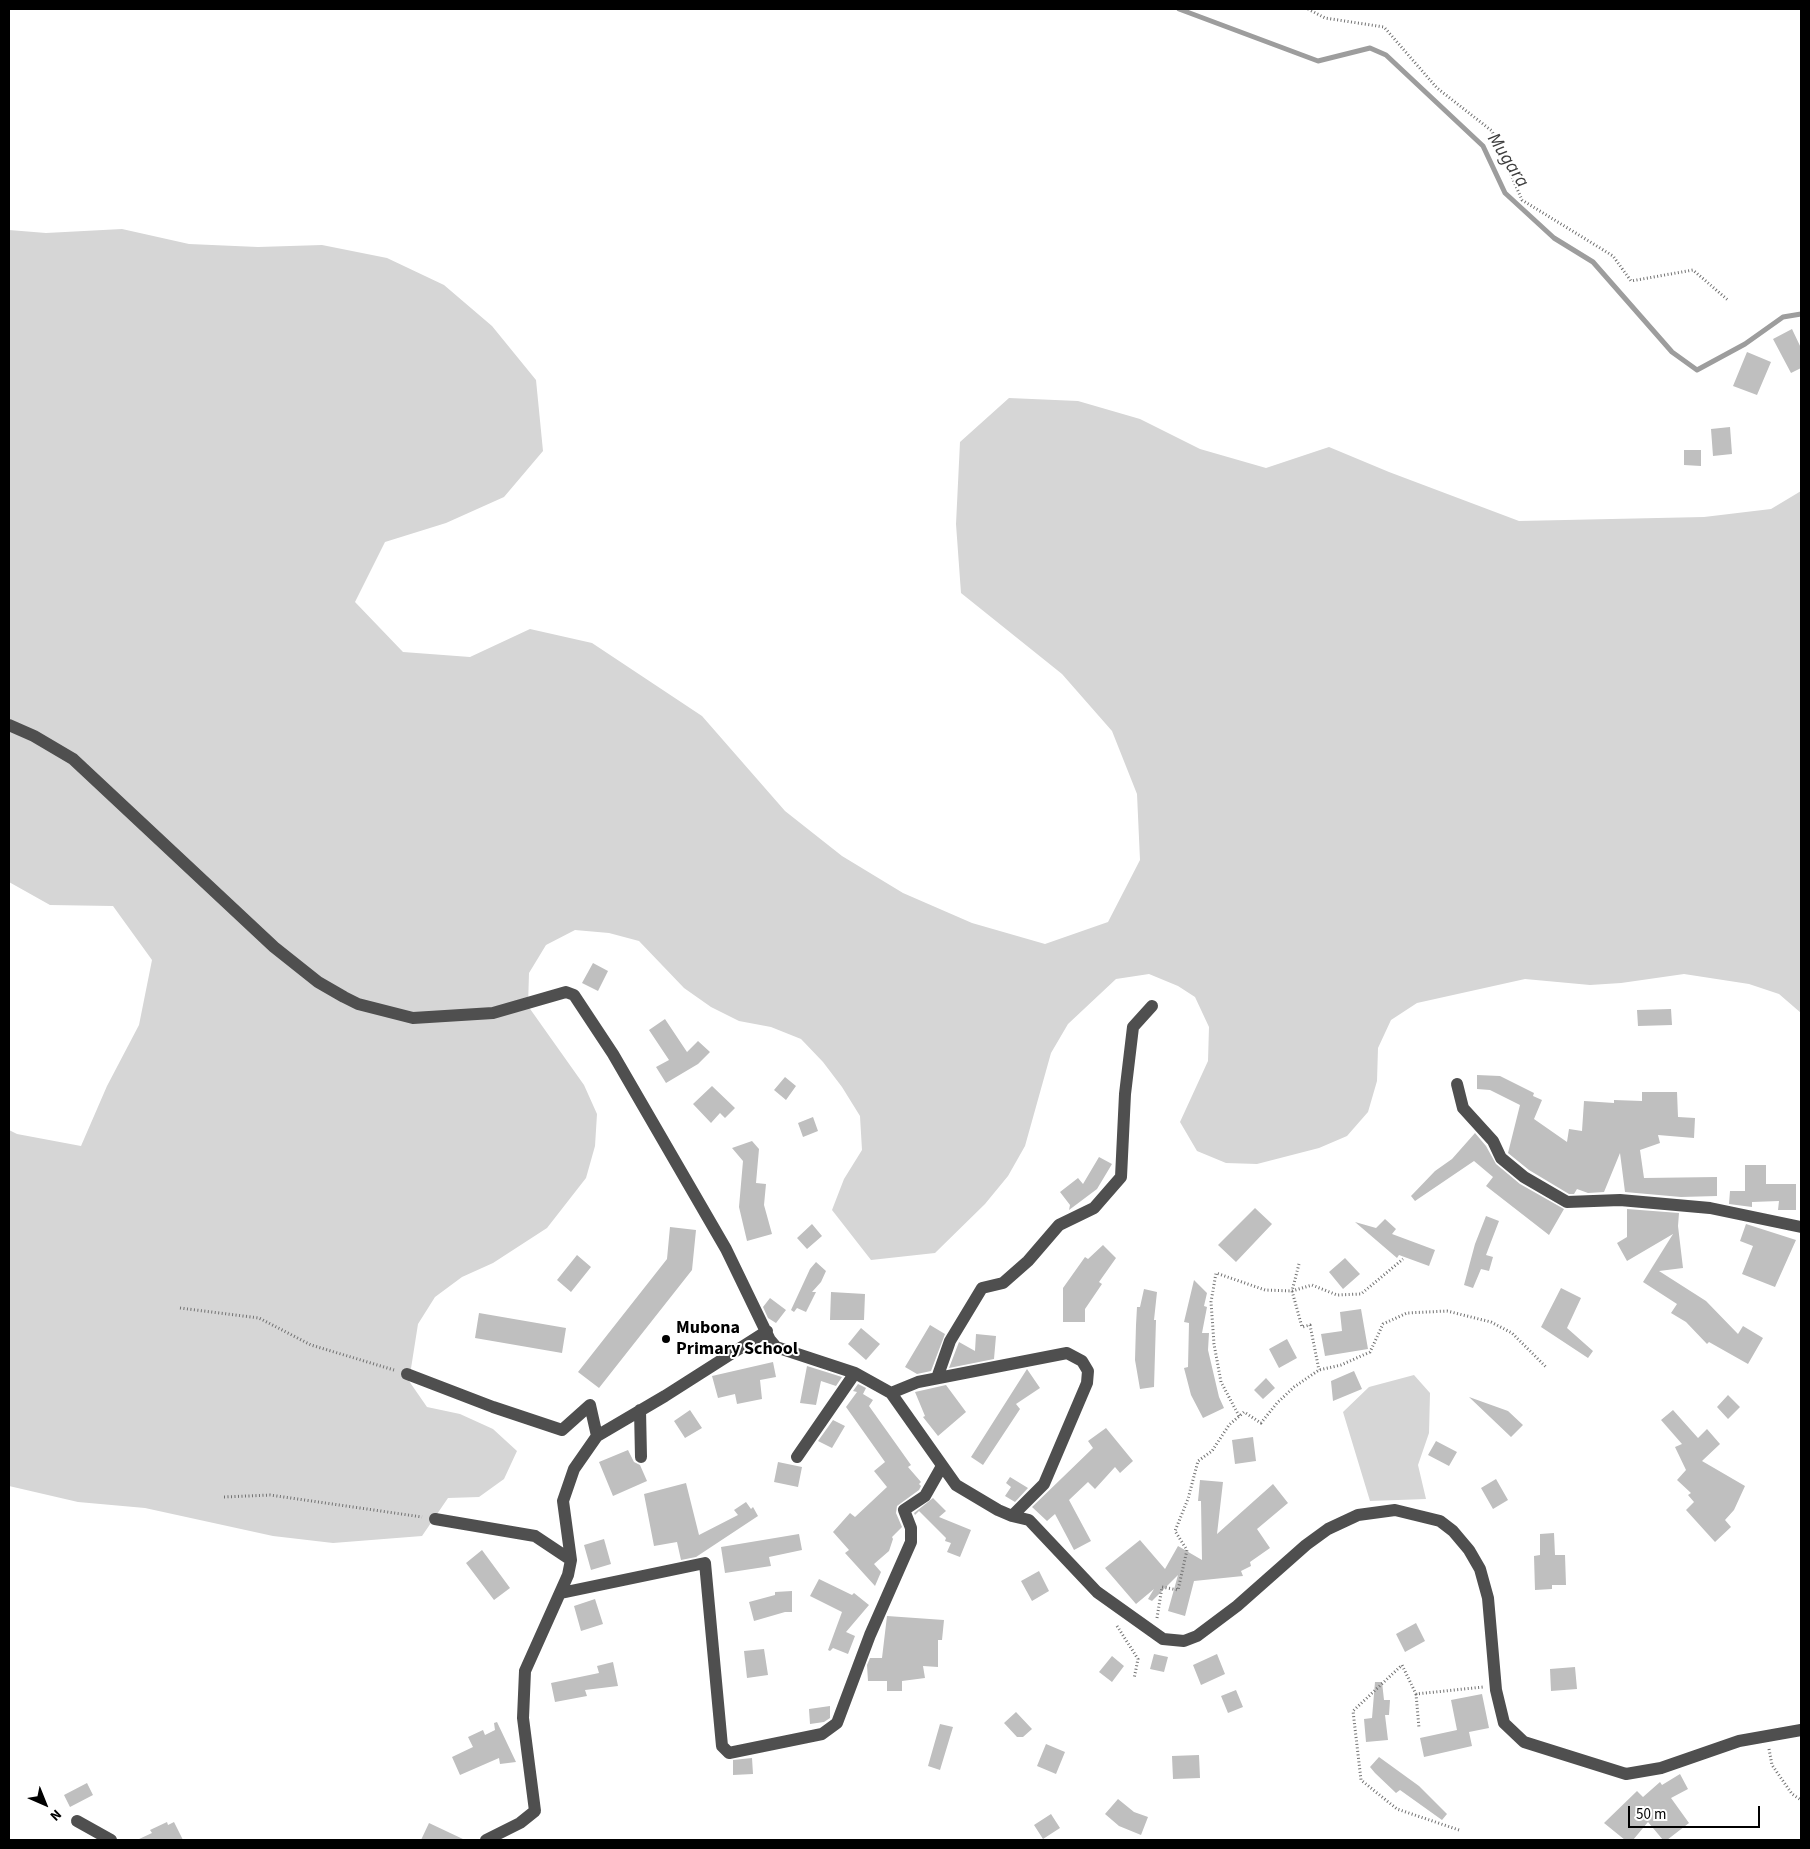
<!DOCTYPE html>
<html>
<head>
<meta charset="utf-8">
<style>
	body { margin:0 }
	#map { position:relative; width:1810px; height:1849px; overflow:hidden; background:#fff; font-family:"Source Sans 3",sans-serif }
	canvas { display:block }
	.frame { position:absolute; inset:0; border:10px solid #000; pointer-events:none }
	.north { position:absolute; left:20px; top:1779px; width:50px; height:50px; -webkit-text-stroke:4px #fff; paint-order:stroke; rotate:136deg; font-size:14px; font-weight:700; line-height:20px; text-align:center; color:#000 }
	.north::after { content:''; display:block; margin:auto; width:18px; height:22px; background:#000; clip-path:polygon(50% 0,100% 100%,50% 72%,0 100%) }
	.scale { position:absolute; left:1628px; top:1806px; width:132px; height:22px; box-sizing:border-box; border:2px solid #000; border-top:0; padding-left:6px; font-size:15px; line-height:18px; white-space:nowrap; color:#000; -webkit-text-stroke:4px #fff; paint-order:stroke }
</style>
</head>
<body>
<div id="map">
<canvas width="1810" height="1849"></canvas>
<div class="frame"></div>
<div class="north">N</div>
<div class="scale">50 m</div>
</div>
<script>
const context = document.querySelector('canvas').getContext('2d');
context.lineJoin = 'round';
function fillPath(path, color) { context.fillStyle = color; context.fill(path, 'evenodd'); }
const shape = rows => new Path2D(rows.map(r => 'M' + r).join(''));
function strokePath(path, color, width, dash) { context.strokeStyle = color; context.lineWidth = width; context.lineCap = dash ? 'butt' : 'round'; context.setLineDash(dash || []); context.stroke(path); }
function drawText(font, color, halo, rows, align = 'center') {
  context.font = font + ' "Source Sans 3",sans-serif'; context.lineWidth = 4; context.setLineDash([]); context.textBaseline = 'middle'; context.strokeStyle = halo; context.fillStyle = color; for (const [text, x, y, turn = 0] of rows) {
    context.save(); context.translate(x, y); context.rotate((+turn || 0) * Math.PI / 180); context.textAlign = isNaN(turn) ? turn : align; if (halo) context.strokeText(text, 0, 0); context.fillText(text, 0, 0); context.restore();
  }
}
fillPath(shape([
	[122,229,189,244,258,247,322,245,387,258,444,285,492,326,536,380,543,451,504,497,446,523,385,542,355,602,403,652,470,657,530,629,592,643,702,716,785,811,842,856,903,893,972,923,1045,944,1108,922,1140,860,1137,794,1112,731,1062,674,961,593,956,524,960,442,1009,398,1078,401,1140,419,1200,449,1266,468,1329,447,1389,472,1519,521,1704,517,1771,509,1801,491,1801,1013,1779,994,1749,984,1684,974,1621,983,1590,985,1525,979,1417,1003,1391,1020,1378,1048,1377,1081,1368,1112,1347,1136,1319,1148,1257,1164,1226,1163,1197,1151,1180,1122,1208,1061,1209,1027,1195,997,1178,986,1149,974,1116,979,1068,1024,1051,1053,1025,1146,1008,1176,985,1204,935,1253,871,1260,832,1210,844,1179,862,1150,860,1116,842,1087,823,1062,801,1039,771,1027,739,1021,711,1007,684,988,639,941,609,933,575,930,546,945,529,973,528,1006,584,1085,597,1114,595,1146,586,1178,547,1228,493,1263,462,1277,435,1297,418,1324,409,1381,427,1407,460,1414,493,1429,517,1451,504,1479,479,1497,448,1498,422,1536,333,1543,273,1536,145,1508,78,1502,9,1486,9,1130,17,1134,81,1146,107,1086,139,1025,152,960,113,906,50,905,9,882,9,230,46,233],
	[1414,1375,1430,1393,1429,1433,1418,1465,1426,1499,1370,1501,1343,1412,1369,1387]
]), '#d6d6d6');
strokePath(shape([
	[1179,9,1318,61,1370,48,1386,55,1483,146,1505,193,1554,238,1593,262,1672,352,1697,370,1745,344,1783,317,1801,314]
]), '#9d9d9d', 5);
fillPath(shape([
	[1792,329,1801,348,1801,368,1791,373,1773,339],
	[1747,352,1771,362,1757,395,1733,386],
	[1730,427,1732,454,1713,456,1711,429],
	[1684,450,1701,450,1701,466,1684,465],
	[593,963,608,971,598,991,582,983],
	[1671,1009,1672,1025,1638,1026,1637,1010],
	[665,1019,687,1052,698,1041,710,1052,698,1064,666,1083,656,1067,669,1060,649,1030],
	[1477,1075,1500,1076,1534,1093,1533,1096,1542,1100,1534,1119,1567,1142,1569,1129,1582,1131,1584,1101,1614,1103,1614,1100,1642,1101,1642,1092,1677,1092,1678,1117,1695,1118,1694,1138,1658,1135,1660,1143,1640,1150,1644,1178,1717,1177,1717,1196,1681,1197,1625,1192,1620,1153,1604,1192,1588,1193,1577,1189,1574,1194,1569,1194,1529,1170,1508,1153,1520,1105,1490,1090,1477,1089],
	[785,1077,796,1086,786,1100,774,1090],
	[712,1086,735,1108,725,1118,720,1113,711,1123,693,1104],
	[813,1117,818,1131,803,1137,798,1123],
	[1475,1133,1486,1146,1496,1164,1520,1184,1564,1209,1549,1235,1486,1186,1493,1177,1474,1161,1415,1201,1411,1196,1435,1171,1452,1159],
	[752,1141,759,1149,756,1183,766,1184,764,1205,772,1234,747,1241,739,1207,743,1161,732,1148],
	[1099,1157,1112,1164,1097,1189,1069,1210,1070,1205,1060,1192,1078,1178,1083,1184],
	[1745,1165,1766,1165,1766,1184,1796,1184,1796,1210,1778,1210,1779,1201,1752,1202,1752,1207,1729,1204,1730,1191,1745,1191],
	[1255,1208,1272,1224,1236,1262,1218,1245],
	[1627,1209,1679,1213,1678,1226,1683,1268,1659,1271,1706,1301,1738,1334,1743,1326,1763,1338,1748,1364,1709,1342,1707,1344,1686,1322,1671,1313,1677,1304,1643,1282,1673,1234,1627,1261,1617,1243,1627,1237],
	[1486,1216,1499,1221,1486,1255,1493,1257,1489,1271,1481,1269,1473,1288,1464,1285,1475,1244],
	[1385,1219,1396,1229,1392,1234,1435,1250,1429,1266,1399,1255,1397,1258,1355,1222,1376,1228],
	[812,1224,822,1236,807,1249,797,1238],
	[1746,1224,1796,1240,1775,1287,1742,1274,1753,1246,1740,1241],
	[670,1227,696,1230,692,1270,599,1388,578,1372,667,1259],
	[1103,1245,1116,1258,1099,1282,1102,1284,1085,1309,1085,1322,1063,1322,1063,1288,1085,1257,1088,1259],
	[577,1255,591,1267,571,1292,557,1280],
	[1345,1258,1360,1274,1343,1289,1329,1272],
	[816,1262,826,1271,821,1282,812,1292,816,1292,806,1312,797,1308,794,1312,791,1310,810,1269],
	[1194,1280,1207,1293,1204,1306,1207,1307,1202,1333,1209,1333,1208,1350,1219,1397,1224,1408,1203,1418,1191,1395,1184,1368,1188,1367,1189,1323,1184,1322],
	[1561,1288,1581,1298,1567,1328,1593,1351,1588,1358,1541,1327],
	[1144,1289,1157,1292,1154,1320,1156,1320,1154,1387,1140,1389,1135,1360,1136,1325,1137,1307,1140,1307],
	[831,1292,865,1294,864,1320,830,1320],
	[770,1298,786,1310,776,1323,768,1318,763,1307],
	[1361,1309,1368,1349,1325,1356,1321,1334,1342,1331,1340,1312],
	[479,1313,566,1328,562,1353,475,1338],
	[930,1325,945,1334,931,1371,917,1374,905,1367],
	[861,1328,880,1344,866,1360,848,1344],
	[976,1334,996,1336,994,1359,949,1368,959,1342,975,1351],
	[1287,1339,1297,1358,1279,1368,1269,1349],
	[773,1362,776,1377,760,1380,762,1399,737,1404,735,1394,718,1398,712,1376],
	[807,1366,842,1377,836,1386,821,1381,816,1405,800,1403],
	[1027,1369,1040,1388,1016,1404,1020,1409,983,1465,971,1457],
	[1354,1371,1362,1389,1333,1401,1331,1381],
	[1266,1378,1275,1388,1263,1399,1254,1390],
	[858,1384,866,1388,863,1394,873,1400,869,1406,911,1465,908,1467,921,1482,919,1484,921,1486,919,1490,897,1506,896,1513,902,1527,892,1537,893,1539,889,1551,874,1564,881,1572,875,1586,845,1553,849,1550,833,1532,850,1513,855,1517,887,1487,874,1471,885,1462,846,1407,857,1392,853,1391],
	[946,1385,966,1412,938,1436,923,1417,925,1416,915,1392],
	[1728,1395,1740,1407,1728,1419,1717,1407],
	[1469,1397,1508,1411,1523,1425,1511,1437],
	[690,1410,702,1428,685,1438,674,1421],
	[1673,1410,1698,1438,1707,1429,1720,1444,1702,1461,1745,1486,1734,1510,1725,1520,1731,1527,1715,1542,1686,1510,1694,1502,1688,1495,1691,1493,1677,1480,1686,1470,1675,1447,1682,1444,1661,1420],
	[833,1420,845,1426,832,1448,818,1441],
	[1106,1428,1133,1461,1120,1473,1115,1467,1095,1489,1088,1482,1069,1500,1091,1541,1074,1550,1055,1514,1047,1521,1032,1507,1093,1448,1088,1441],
	[1253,1437,1256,1461,1235,1464,1232,1440],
	[1436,1441,1457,1452,1449,1466,1428,1455],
	[628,1450,634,1462,640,1465,647,1481,613,1496,599,1462],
	[778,1462,802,1467,798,1487,774,1482],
	[1010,1477,1028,1488,1015,1502,1005,1496,1011,1487,1006,1483],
	[1496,1479,1508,1500,1493,1509,1481,1488],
	[1200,1480,1223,1482,1217,1534,1273,1484,1288,1503,1257,1529,1270,1548,1250,1562,1251,1566,1241,1571,1243,1576,1194,1581,1185,1616,1168,1611,1178,1575,1152,1601,1148,1599,1154,1589,1136,1604,1105,1568,1140,1540,1165,1569,1178,1546,1202,1560,1201,1501,1198,1501],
	[686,1483,699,1535,738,1515,734,1510,746,1502,751,1509,753,1507,758,1516,696,1557,681,1560,677,1542,654,1546,644,1494],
	[933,1498,946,1511,939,1517,971,1530,960,1557,947,1552,951,1543,945,1541,946,1538,919,1511,915,1515,914,1513],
	[1554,1533,1555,1555,1565,1555,1566,1585,1552,1585,1552,1589,1535,1590,1534,1556,1540,1555,1540,1534],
	[799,1534,802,1550,769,1557,771,1566,725,1573,721,1547],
	[604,1539,611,1564,591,1570,584,1545],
	[482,1550,510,1588,494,1600,466,1563],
	[1039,1571,1049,1591,1032,1601,1021,1581],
	[819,1579,852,1595,854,1593,869,1605,846,1632,855,1636,848,1654,833,1648,830,1651,828,1650,842,1612,810,1596],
	[792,1591,792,1612,785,1612,754,1621,749,1602,775,1595,775,1592],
	[595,1599,603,1624,581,1631,574,1606],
	[887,1616,944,1620,942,1640,938,1640,938,1667,923,1666,925,1678,902,1681,902,1691,887,1691,887,1681,868,1681,867,1665,870,1658,882,1658],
	[1416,1623,1425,1641,1405,1652,1396,1634],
	[764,1649,768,1675,747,1678,744,1651],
	[1154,1654,1168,1657,1164,1672,1150,1669],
	[1217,1654,1225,1674,1201,1685,1193,1665],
	[1112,1656,1124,1666,1112,1682,1099,1672],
	[613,1662,618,1686,585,1690,587,1696,555,1702,551,1683,599,1673,597,1666],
	[1575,1667,1577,1689,1551,1691,1550,1669],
	[1375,1682,1382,1682,1384,1700,1390,1700,1389,1715,1385,1715,1388,1740,1366,1742,1364,1719,1372,1718],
	[1236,1690,1243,1707,1228,1713,1221,1696],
	[1482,1694,1489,1728,1469,1732,1472,1746,1424,1757,1420,1738,1457,1730,1451,1700],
	[830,1706,830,1718,824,1722,810,1724,809,1709],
	[1016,1712,1032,1729,1023,1737,1017,1737,1004,1723],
	[497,1722,516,1762,500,1764,499,1758,460,1775,452,1757,473,1747,468,1737,483,1730,485,1735,495,1730,494,1723],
	[940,1724,953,1727,940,1770,928,1766],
	[1046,1744,1065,1752,1056,1774,1037,1766],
	[1199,1755,1200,1778,1173,1779,1172,1756],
	[1379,1757,1419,1786,1447,1814,1442,1820,1400,1790,1396,1793,1375,1773,1370,1767],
	[752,1758,753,1774,733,1775,733,1760],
	[1680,1774,1688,1789,1671,1798,1689,1823,1667,1840,1663,1840,1648,1822,1633,1840,1625,1840,1604,1823,1637,1791,1643,1797,1660,1782,1662,1785],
	[87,1783,93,1795,70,1807,64,1795],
	[1118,1799,1134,1812,1148,1817,1141,1835,1119,1826,1105,1814],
	[1051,1814,1060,1828,1043,1839,1034,1825],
	[167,1822,168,1825,174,1822,183,1840,137,1840,152,1833,150,1830],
	[429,1823,465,1840,421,1840]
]), '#bfbfbf');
strokePath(shape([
	[1308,9,1325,18,1384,27,1437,88,1492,131,1522,200,1613,256,1631,281,1693,270,1729,301],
	[1299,1264,1292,1291,1302,1327,1310,1325,1319,1370],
	[180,1308,259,1318,311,1345,394,1370],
	[1239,1416,1221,1382,1214,1344,1211,1302,1216,1273,1265,1290,1292,1291,1312,1285,1337,1295,1361,1294,1403,1259],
	[224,1497,270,1495,422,1517],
	[1157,1618,1162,1587,1178,1590,1187,1550,1175,1531,1188,1499,1198,1461,1212,1451,1229,1425,1244,1412,1261,1423,1277,1403,1294,1387,1319,1370,1341,1365,1370,1352,1383,1324,1407,1313,1447,1311,1491,1322,1512,1333,1547,1368],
	[1117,1626,1138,1659,1134,1679],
	[1416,1694,1419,1728],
	[1769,1749,1772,1765,1792,1794,1801,1800],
	[1459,1830,1397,1809,1361,1780,1353,1711,1402,1665,1416,1694,1483,1687]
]), '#717171', 3, [1, 2.5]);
strokePath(shape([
	[9,725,34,736,73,759,274,947,318,982,344,997,358,1004,413,1018,493,1013,566,992,574,995,613,1054,726,1249,770,1340,776,1347,855,1373,891,1393,956,1485,998,1510,1012,1516,1029,1520,1097,1592,1163,1639,1184,1641,1197,1636,1237,1606,1306,1545,1328,1529,1358,1515,1395,1510,1440,1521,1453,1531,1469,1550,1480,1569,1488,1598,1496,1690,1504,1723,1524,1742,1626,1774,1661,1768,1739,1741,1801,1730],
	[1457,1084,1463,1108,1493,1141,1501,1158,1524,1177,1567,1202,1620,1200,1710,1208,1801,1227],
	[407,1374,493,1407,562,1430,590,1405,597,1436],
	[937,1378,950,1341,982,1288,1003,1283,1028,1261,1059,1225,1094,1208,1121,1177,1125,1094,1133,1027,1152,1006],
	[891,1393,918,1382,1067,1353,1082,1361,1088,1371,1087,1383,1044,1484,1012,1516],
	[640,1410,641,1457],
	[797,1457,855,1373],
	[435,1519,535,1536,571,1560],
	[561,1593,705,1563,722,1746,729,1753,822,1734,837,1723,870,1635,911,1542,911,1528,904,1510,925,1496,942,1466],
	[77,1821,111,1840],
	[486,1840,520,1823,535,1811,523,1718,525,1671,568,1575,571,1560,563,1501,574,1469,597,1436,665,1396,767,1331]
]), '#4f4f4f', 12);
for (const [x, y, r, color] of [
	[666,1339,5,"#000"]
]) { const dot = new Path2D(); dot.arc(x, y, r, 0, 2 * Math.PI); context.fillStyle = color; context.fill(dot); strokePath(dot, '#fff', 2); }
drawText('bold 18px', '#000', '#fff', [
	["Mubona",676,1329],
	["Primary School",676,1350]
], 'left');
drawText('italic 19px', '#3e3e3e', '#fff', [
	["Mugara",1507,161,57]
]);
</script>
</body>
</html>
